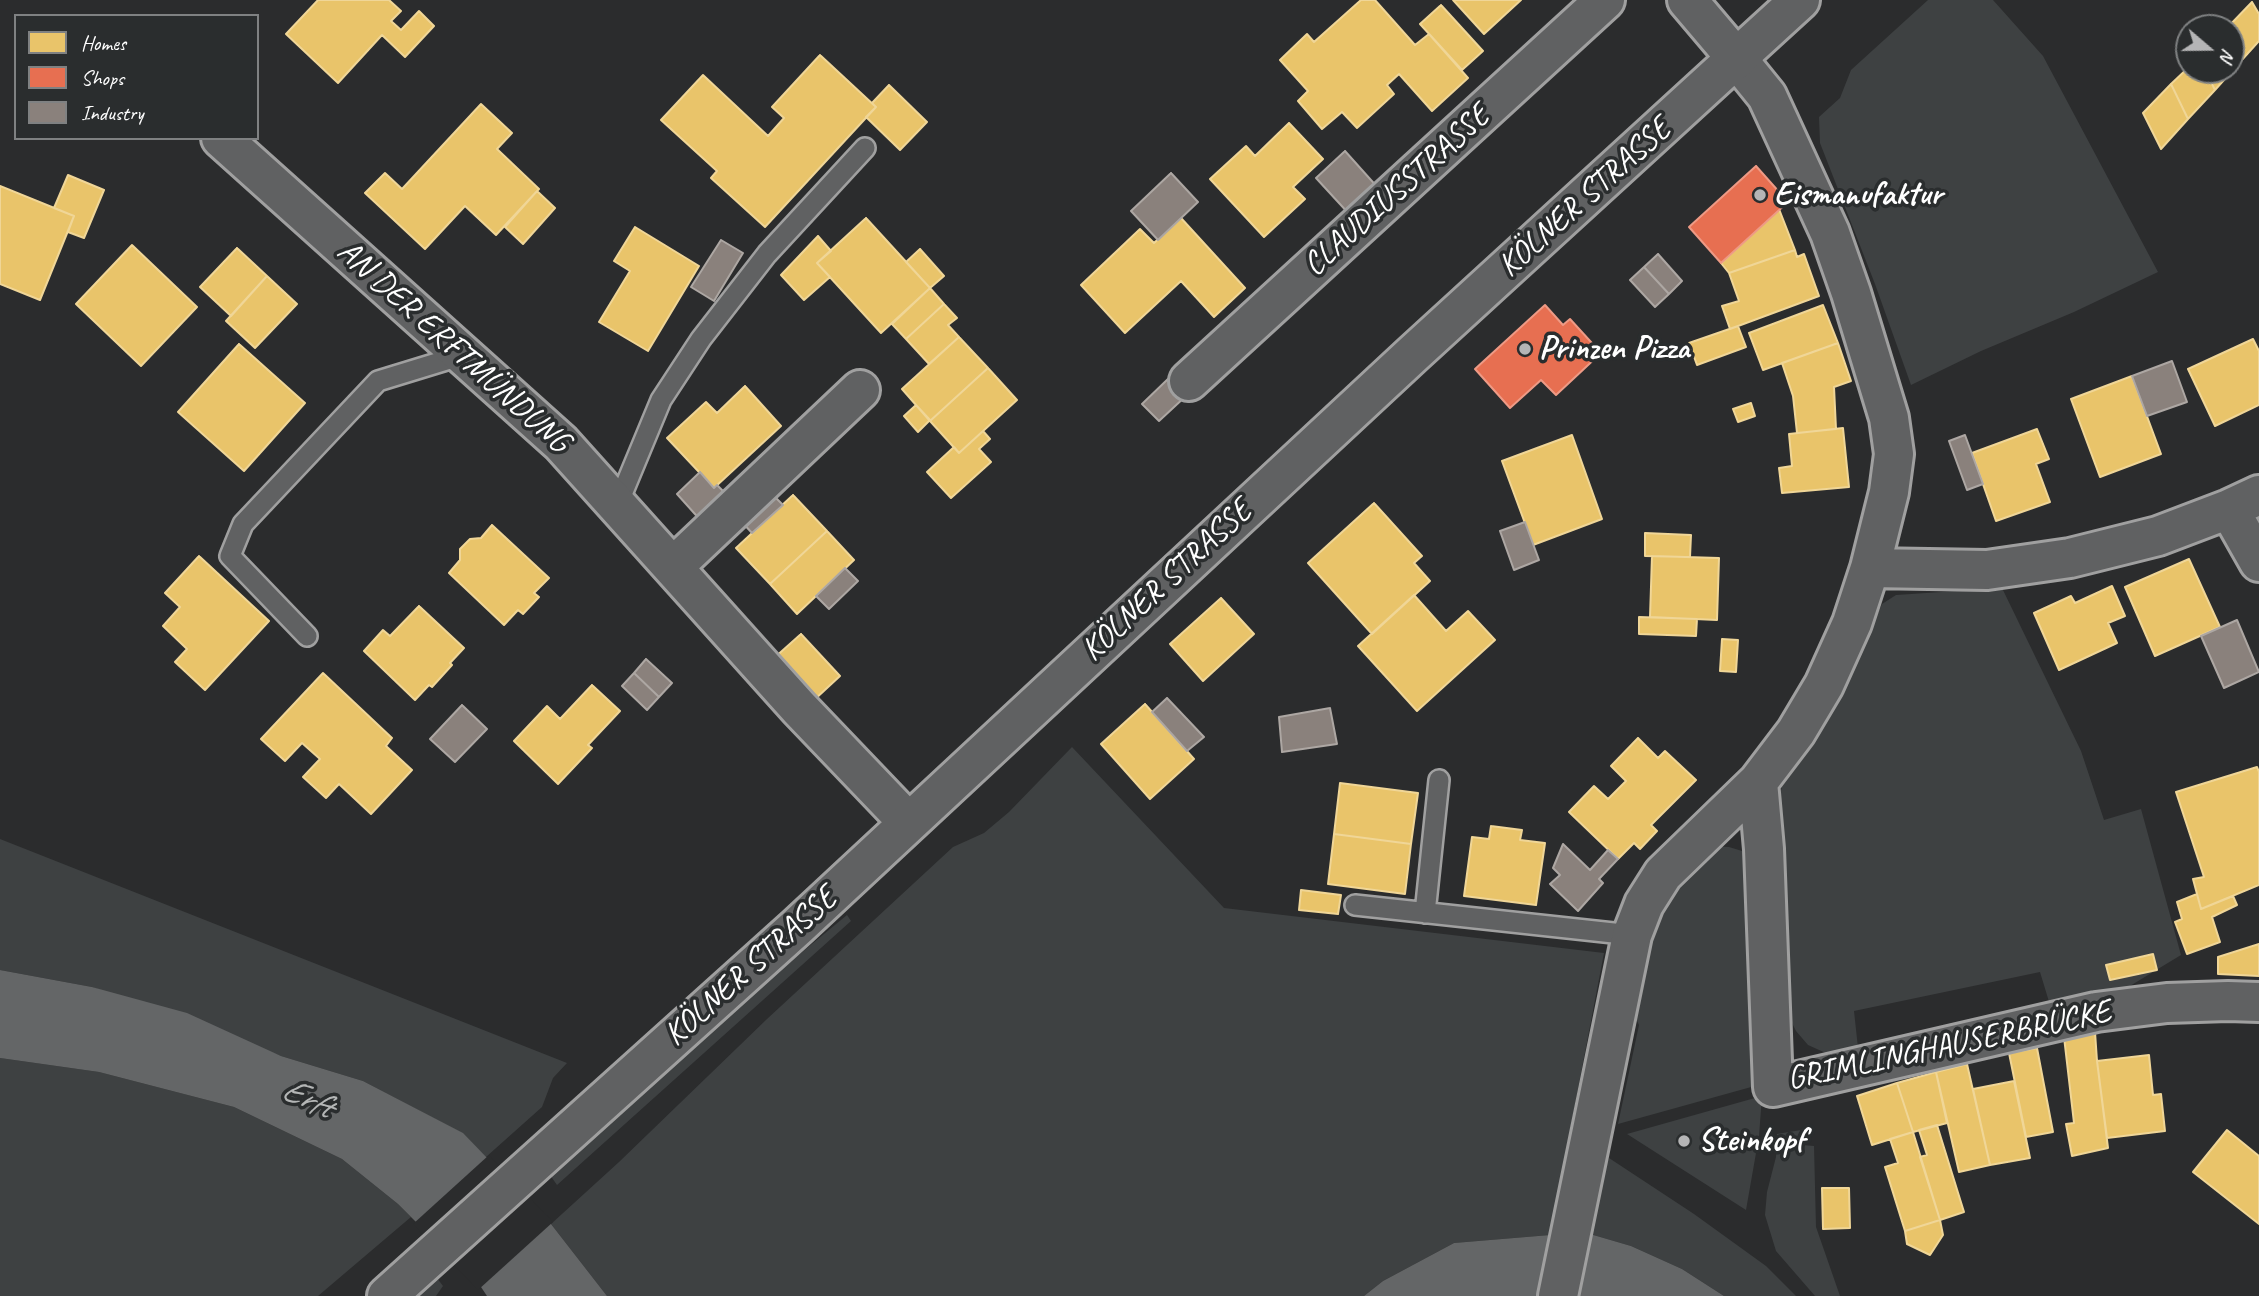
<!DOCTYPE html>
<html>
<head>
<meta charset="utf-8">
<style>
	body { margin:0 }
	#map { position:relative; width:2259px; height:1296px; overflow:hidden; background:#2b2c2d; font-family:Caveat,sans-serif }
	canvas { display:block }
	.legend { position:absolute; left:14px; top:14px; width:245px; height:126px; box-sizing:border-box; background:#2a2d2e; border:2px solid #7f8182; margin:0; padding:9px 12px; list-style:none; font-size:21px; color:#fff }
	.legend li { display:flex; align-items:center; gap:14px; height:35px }
	.legend b { width:35px; border:2px solid #7f8182 }
	.north { position:absolute; left:2175px; top:14px; width:70px; height:70px; box-sizing:border-box; background:#2a2d2e; border:2px solid #7f8182; border-radius:50%; rotate:110deg; font-size:19px; font-weight:700; line-height:28px; text-align:center; color:#fff }
	.north::after { content:''; display:block; margin:auto; width:24px; height:32px; background:#b5b5b6; clip-path:polygon(50% 0,100% 100%,50% 72%,0 100%) }
</style>
</head>
<body>
<div id="map">
<canvas width="2259" height="1296"></canvas>
<ul class="legend">
<li><b style="height:19px;background:#e9c46a"></b>Homes</li>
<li><b style="height:19px;background:#e76f51"></b>Shops</li>
<li><b style="height:19px;background:#8a817c"></b>Industry</li>
</ul>
<div class="north">N</div>
</div>
<script>
const context = document.querySelector('canvas').getContext('2d');
context.lineJoin = 'round';
function fillPath(path, color) { context.fillStyle = color; context.fill(path, 'evenodd'); }
const shape = rows => new Path2D(rows.map(r => 'M' + r).join(''));
function strokePath(path, color, width, dash) { context.strokeStyle = color; context.lineWidth = width; context.lineCap = dash ? 'butt' : 'round'; context.setLineDash(dash || []); context.stroke(path); }
function drawText(font, color, halo, rows, align = 'center') {
  context.font = font + ' Caveat,sans-serif'; context.lineWidth = 7; context.setLineDash([]); context.textBaseline = 'middle'; context.strokeStyle = halo; context.fillStyle = color; for (const [text, x, y, turn = 0] of rows) {
    context.save(); context.translate(x, y); context.rotate((+turn || 0) * Math.PI / 180); context.textAlign = isNaN(turn) ? turn : align; if (halo) context.strokeText(text, 0, 0); context.fillText(text, 0, 0); context.restore();
  }
}
fillPath(shape([
	[1928,0,1993,0,2043,56,2158,272,2074,312,1981,351,1911,385,1875,284,1820,143,1819,117,1840,98,1851,70],
	[2002,588,2081,751,2104,820,2141,809,2181,955,2125,989,2050,1005,2040,972,1854,1011,1858,1048,1852,1054,1828,1054,1808,1045,1796,1031,1787,1013,1778,804,1782,786,1813,742,1838,699,1882,604,1896,595],
	[1072,747,1224,908,1604,953,1550,1235,1454,1243,1383,1281,1364,1296,607,1296,551,1224,619,1162,767,1019,953,847,984,833,1009,812],
	[0,839,567,1063,553,1078,542,1107,486,1157,462,1133,363,1081,281,1056,92,987,0,970],
	[1712,846,1729,847,1742,851,1749,864,1762,1084,1618,1124,1639,1025,1632,1010,1649,944,1667,901,1687,872],
	[847,915,851,921,557,1185,550,1175,620,1115,761,986],
	[0,1058,99,1072,234,1107,342,1159,398,1204,411,1217,318,1296,0,1296],
	[1762,1096,1759,1136,1746,1210,1627,1134],
	[1801,1130,1802,1145,1814,1146,1816,1227,1840,1296,1815,1296,1776,1251,1765,1215,1767,1192,1776,1157,1777,1134],
	[1609,1158,1694,1214,1766,1266,1796,1296,1724,1296,1682,1269,1631,1246,1590,1234,1601,1177],
	[437,1278,443,1286,436,1296,416,1296]
]), '#3e4142');
fillPath(shape([
	[0,970,92,987,187,1013,281,1056,363,1081,463,1133,551,1224,607,1296,487,1296,481,1287,398,1204,342,1159,234,1107,99,1072,0,1058],
	[1590,1234,1631,1246,1682,1269,1724,1296,1364,1296,1383,1281,1454,1243,1550,1235]
]), '#646667');
fillPath(shape([
	[489,1155,553,1222,478,1290,413,1224]
]), '#2b2c2d');
const homes = shape([
	[318,0,389,0,401,11,391,21,401,30,419,11,434,26,405,57,382,35,338,83,286,34,318,0],
	[1361,0,1375,0,1415,45,1429,34,1468,78,1432,111,1399,74,1387,85,1394,94,1357,128,1342,112,1322,129,1298,101,1308,91,1280,60,1307,34,1314,42,1361,0],
	[1453,0,1521,0,1484,34,1453,0],
	[2252,2,2259,14,2259,41,2240,62,2231,43,2231,28,2227,28,2252,2],
	[1441,5,1483,51,1462,70,1420,24,1441,5],
	[2231,43,2240,62,2215,90,2205,70,2231,70,2231,43],
	[820,55,876,107,765,227,711,178,717,171,661,120,703,75,768,136,784,118,772,107,820,55],
	[2189,67,2189,70,2205,70,2215,90,2188,119,2171,84,2189,67],
	[2171,84,2188,119,2161,149,2143,113,2171,84],
	[889,85,927,122,900,150,866,117,876,107,872,103,889,85],
	[481,104,512,133,497,149,539,189,496,235,465,206,425,249,365,193,385,173,402,189,481,104],
	[1289,123,1323,159,1293,187,1305,199,1264,237,1210,179,1246,146,1255,156,1289,123],
	[68,175,104,190,84,238,68,232,74,216,54,208,68,175],
	[0,186,74,216,40,300,0,284,0,186],
	[537,191,555,208,523,244,505,227,537,191],
	[1779,209,1795,250,1729,273,1721,263,1779,209],
	[866,218,930,288,881,333,817,263,866,218],
	[1181,218,1245,288,1214,317,1181,281,1125,333,1081,285,1140,229,1154,243,1181,218],
	[635,227,699,266,648,351,599,322,630,271,614,261,635,227],
	[818,236,831,251,817,263,830,277,804,300,781,275,818,236],
	[132,245,197,307,141,366,76,304,132,245],
	[237,248,267,276,231,316,200,287,237,248],
	[920,249,944,276,930,288,906,262,920,249],
	[1795,250,1797,257,1804,254,1819,296,1730,329,1722,306,1739,301,1729,273,1795,250],
	[267,276,297,304,255,348,226,321,267,276],
	[930,288,944,304,906,339,892,324,930,288],
	[944,304,957,318,948,325,959,337,929,364,906,339,944,304],
	[1823,305,1838,343,1763,370,1749,333,1823,305],
	[1738,326,1746,347,1697,365,1689,343,1738,326],
	[959,337,988,368,930,421,902,389,959,337],
	[2253,339,2259,351,2259,405,2215,426,2188,369,2253,339],
	[1838,343,1851,381,1834,387,1836,429,1797,433,1793,396,1782,363,1838,343],
	[239,344,305,403,244,471,178,412,239,344],
	[988,368,1017,400,959,453,930,421,988,368],
	[2132,376,2161,454,2100,477,2071,399,2132,376],
	[745,386,781,426,714,488,667,438,706,402,717,413,745,386],
	[1751,403,1755,416,1738,422,1733,409,1751,403],
	[916,405,930,420,918,432,904,416,916,405],
	[1843,428,1849,487,1782,493,1779,468,1792,466,1789,434,1843,428],
	[2037,429,2049,459,2036,464,2050,502,1996,521,1972,453,2037,429],
	[983,431,990,439,979,449,991,462,951,498,927,472,954,447,959,453,983,431],
	[1572,435,1602,519,1533,545,1502,461,1572,435],
	[793,495,827,531,770,584,736,548,793,495],
	[1374,503,1422,556,1414,563,1430,581,1372,634,1308,563,1374,503],
	[492,525,549,578,534,593,539,597,523,614,518,610,504,625,449,573,460,560,460,549,470,539,481,538,492,525],
	[827,531,854,560,797,614,770,584,827,531],
	[1645,533,1691,535,1690,557,1645,556,1645,533],
	[199,556,269,621,205,690,175,662,187,649,163,626,180,607,165,593,199,556],
	[1652,556,1719,558,1717,620,1650,617,1652,556],
	[2189,559,2220,627,2155,656,2125,587,2189,559],
	[2112,586,2125,616,2108,623,2117,643,2059,670,2034,613,2071,596,2075,603,2112,586],
	[1414,595,1446,631,1468,611,1495,640,1417,711,1358,646,1414,595],
	[1221,598,1254,634,1203,681,1170,644,1221,598],
	[419,606,464,648,450,663,452,665,432,687,429,685,415,700,364,651,383,630,390,636,419,606],
	[1639,617,1697,619,1696,636,1639,634,1639,617],
	[801,634,840,676,813,701,773,659,801,634],
	[1722,639,1738,640,1736,672,1720,671,1722,639],
	[323,673,392,738,386,746,412,770,371,814,339,784,326,798,303,777,320,759,302,743,285,761,261,739,323,673],
	[592,685,620,711,588,745,592,748,558,784,514,741,547,706,560,719,592,685],
	[1145,704,1194,759,1150,799,1101,744,1145,704],
	[1638,738,1658,758,1665,751,1696,780,1651,825,1657,831,1640,849,1634,843,1618,859,1569,812,1594,786,1608,799,1626,781,1611,766,1638,738],
	[2257,767,2259,772,2259,885,2201,909,2193,879,2204,877,2176,792,2257,767],
	[1340,783,1418,793,1411,844,1334,834,1340,783],
	[1491,826,1522,830,1520,840,1545,843,1536,905,1464,896,1472,837,1489,839,1491,826],
	[1334,834,1411,844,1405,894,1328,884,1334,834],
	[1301,890,1341,895,1338,914,1299,910,1301,890],
	[2197,894,2201,909,2233,896,2237,905,2212,917,2220,942,2187,954,2175,922,2182,919,2177,902,2197,894],
	[2259,944,2259,976,2218,974,2218,957,2259,944],
	[2153,954,2157,970,2110,980,2106,965,2153,954],
	[2095,1032,2097,1061,2108,1148,2072,1156,2066,1124,2074,1123,2064,1037,2095,1032],
	[2037,1048,2053,1132,2026,1137,2009,1053,2037,1048],
	[2149,1055,2153,1095,2161,1094,2165,1131,2107,1138,2097,1061,2149,1055],
	[1967,1064,1990,1165,1959,1172,1936,1072,1967,1064],
	[1936,1072,1947,1123,1913,1132,1897,1083,1936,1072],
	[2014,1081,2030,1158,1990,1165,1973,1089,2014,1081],
	[1897,1083,1913,1132,1872,1145,1857,1096,1897,1083],
	[1937,1125,1964,1212,1940,1220,1920,1157,1927,1155,1919,1130,1937,1125],
	[2227,1130,2259,1156,2259,1224,2193,1172,2227,1130],
	[1913,1132,1940,1220,1905,1231,1885,1167,1898,1163,1890,1139,1913,1132],
	[1822,1188,1849,1188,1850,1228,1823,1229,1822,1188],
	[1940,1220,1943,1235,1930,1255,1907,1244,1905,1231,1940,1220]
]);
fillPath(homes, '#e9c46a');
strokePath(homes, '#f0d697', 2);
const shops = shape([
	[1756,166,1788,202,1721,263,1689,227,1756,166],
	[1545,305,1563,325,1570,319,1601,353,1556,395,1541,380,1510,408,1475,369,1545,305]
]);
fillPath(shops, '#e76f51');
strokePath(shops, '#ee9a85', 2);
const industry = shape([
	[1345,151,1379,189,1350,215,1316,178,1345,151],
	[1171,173,1198,202,1158,240,1131,211,1171,173],
	[721,240,743,253,714,301,691,287,721,240],
	[1658,254,1682,281,1669,294,1644,267,1658,254],
	[1644,267,1669,294,1655,307,1630,280,1644,267],
	[2172,361,2187,402,2147,416,2132,376,2172,361],
	[1170,377,1187,395,1159,421,1142,404,1170,377],
	[1965,435,1983,484,1967,490,1949,441,1965,435],
	[700,472,714,488,717,485,730,498,703,523,677,494,700,472],
	[771,493,783,505,752,533,741,521,771,493],
	[1525,522,1539,560,1514,570,1500,531,1525,522],
	[845,568,858,581,829,609,816,596,845,568],
	[2237,620,2259,672,2224,688,2201,636,2237,620],
	[646,659,672,683,659,697,634,673,646,659],
	[634,673,659,697,647,710,622,686,634,673],
	[1167,698,1204,737,1187,751,1152,712,1167,698],
	[462,705,487,729,455,762,430,739,462,705],
	[1330,708,1337,744,1282,752,1279,717,1330,708],
	[1563,844,1590,870,1608,850,1618,859,1599,879,1603,883,1578,911,1550,884,1560,875,1553,868,1563,844]
]);
fillPath(industry, '#8a817c');
strokePath(industry, '#ada7a3', 2);
const service = shape([
	[617,506,661,400,701,339,767,254,865,148],
	[307,636,230,556,243,524,378,381,463,355],
	[1355,905,1632,935],
	[1425,913,1439,780]
]);
const minor = shape([
	[221,138,561,443,799,708,908,822],
	[1189,381,1605,0],
	[2229,509,2259,562],
	[673,567,860,390],
	[1870,568,1987,570,2070,558,2158,536,2229,509,2259,495],
	[1758,782,1764,849,1773,1087,2096,1012,2167,1003,2228,1001,2259,1002],
	[1558,1296,1632,935,1644,904,1663,874,1758,782,1796,732,1824,685,1852,623,1870,568,1889,492,1894,454,1889,418,1851,293,1830,233,1767,96,1737,59]
]);
const secondary = shape([
	[1687,0,1737,59],
	[387,1296,797,927,1413,354,1800,0]
]);
strokePath(service, '#a0a0a0', 24);
strokePath(minor, '#a0a0a0', 44);
strokePath(secondary, '#a0a0a0', 44);
strokePath(service, '#606162', 19);
strokePath(minor, '#606162', 38);
strokePath(secondary, '#606162', 38);
for (const [x, y, r, color] of [
	[1760,195,7,"#b5b5b6"],
	[1525,349,7,"#b5b5b6"],
	[1684,1141,7,"#b5b5b6"]
]) { const dot = new Path2D(); dot.arc(x, y, r, 0, 2 * Math.PI); context.fillStyle = color; context.fill(dot); strokePath(dot, '#2a2d2e', 2.5); }
drawText('33px', '#fff', '#2a2d2e', [
	["CLAUDIUSSTRASSE",1397,191,-42],
	["KÖLNER STRASSE",1585,198,-42],
	["AN DER ERFTMÜNDUNG",453,347,42],
	["KÖLNER STRASSE",1167,581,-43],
	["KÖLNER STRASSE",751,967,-42],
	["GRIMLINGHAUSERBRÜCKE",1949,1046,-12]
]);
drawText('bold 33px', '#fff', '#2a2d2e', [
	["Eismanufaktur",1774,195],
	["Prinzen Pizza",1539,349],
	["Steinkopf",1698,1141]
], 'left');
drawText('italic 35px', '#b4b6b6', '#2a2d2e', [
	["Erft",307,1099,24]
]);
</script>
</body>
</html>
